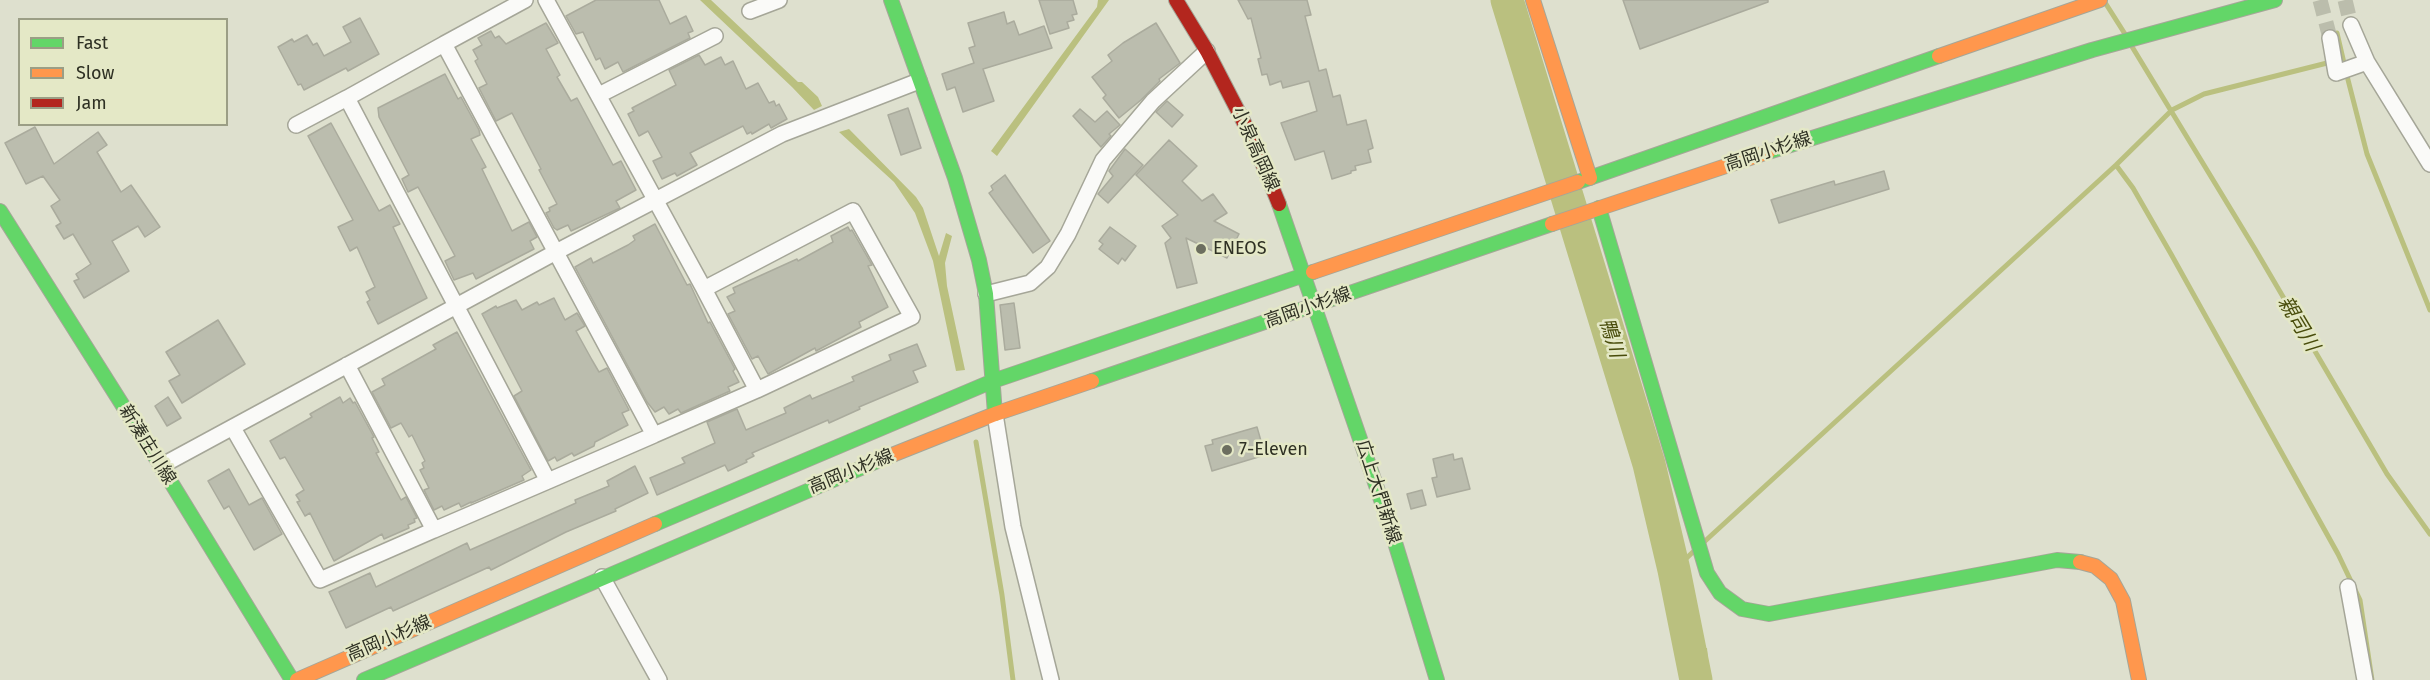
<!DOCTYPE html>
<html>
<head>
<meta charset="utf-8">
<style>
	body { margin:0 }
	#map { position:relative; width:2430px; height:680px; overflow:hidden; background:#dee0ce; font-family:"Fira Sans",sans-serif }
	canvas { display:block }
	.legend { position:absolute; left:18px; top:18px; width:210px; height:108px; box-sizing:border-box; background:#e4e8c6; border:2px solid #9b9e85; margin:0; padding:8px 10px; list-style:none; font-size:18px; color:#2e3023 }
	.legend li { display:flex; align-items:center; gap:12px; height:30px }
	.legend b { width:30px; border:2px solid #9b9e85 }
</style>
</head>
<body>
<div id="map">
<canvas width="2430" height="680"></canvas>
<ul class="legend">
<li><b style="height:8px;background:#63d668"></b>Fast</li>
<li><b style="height:8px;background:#ff974d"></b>Slow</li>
<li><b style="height:8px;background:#b3261e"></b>Jam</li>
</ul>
</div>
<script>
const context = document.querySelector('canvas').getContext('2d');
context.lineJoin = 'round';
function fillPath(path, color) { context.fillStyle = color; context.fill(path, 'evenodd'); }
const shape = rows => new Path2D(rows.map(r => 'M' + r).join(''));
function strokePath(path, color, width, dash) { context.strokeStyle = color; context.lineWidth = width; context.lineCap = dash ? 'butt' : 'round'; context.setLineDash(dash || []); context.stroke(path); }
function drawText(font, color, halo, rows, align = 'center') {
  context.font = font + ' "Fira Sans","Noto Sans JP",sans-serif'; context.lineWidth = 5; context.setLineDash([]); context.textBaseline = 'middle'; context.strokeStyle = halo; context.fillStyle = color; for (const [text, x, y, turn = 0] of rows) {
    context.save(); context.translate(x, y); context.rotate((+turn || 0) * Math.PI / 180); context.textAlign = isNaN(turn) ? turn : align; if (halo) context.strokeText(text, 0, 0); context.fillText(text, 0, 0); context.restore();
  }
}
fillPath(shape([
	[700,0,711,0,798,82,802,82,818,97,822,106,814,110,792,87],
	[1098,0,1109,0,997,156,991,151,1097,7],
	[849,129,916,197,923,208,939,256,946,233,952,236,945,263,947,286,965,370,956,371,933,261,915,213,894,182,839,132],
	[1689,597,1698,648,1707,648,1710,680,1688,680,1683,656,1677,657,1675,653,1681,650,1671,600]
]), '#bac07f');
strokePath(shape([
	[2106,4,2125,34],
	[2337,33,2344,63],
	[2131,45,2255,249,2387,474,2430,534],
	[2346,72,2367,154,2430,310],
	[2116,165,2133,188,2171,254,2338,554,2360,600,2372,680],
	[976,442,1002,595,1013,680],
	[1704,542,2116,165,2172,110,2204,94,2343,59],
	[1674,570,1695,550]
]), '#bac07f', 5);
strokePath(shape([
	[1507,0,1649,464,1674,570,1696,680]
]), '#bac07f', 33);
const building = shape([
	[596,0,659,0,670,24,686,16,693,31,688,33,690,38,623,72,618,62,605,69,600,58,596,60,583,32,576,34,566,16,596,0],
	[1039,0,1073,0,1077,14,1072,15,1074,20,1067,22,1069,28,1050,34,1039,0],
	[1238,0,1307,0,1311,15,1305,16,1319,71,1326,69,1333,97,1340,95,1347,125,1366,120,1373,148,1368,150,1371,162,1355,166,1356,170,1351,171,1351,173,1332,179,1324,151,1295,160,1281,123,1317,111,1309,81,1283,88,1281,81,1270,85,1267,74,1262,75,1258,59,1261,58,1251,18,1248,19,1238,0],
	[1623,0,1768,0,1768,2,1640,49,1623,0],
	[1004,12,1007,24,1014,21,1019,35,1044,26,1052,48,983,69,994,101,963,112,955,87,947,90,942,74,974,63,969,48,975,46,968,23,1004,12],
	[360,18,379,54,348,71,346,68,304,90,301,84,298,85,278,47,292,39,294,42,307,35,313,45,317,43,324,56,351,42,343,27,360,18],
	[546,23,558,43,546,49,560,75,557,77,571,101,577,98,613,165,621,161,636,190,616,201,620,208,571,231,568,225,557,230,554,228,546,213,550,211,549,208,557,204,539,170,541,169,512,113,496,121,479,88,487,84,475,61,478,59,473,50,482,45,478,38,491,31,495,38,499,36,506,44,546,23],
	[1156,23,1180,63,1159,79,1160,81,1141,100,1119,118,1103,98,1106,95,1092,77,1112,61,1108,55,1123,43,1156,23],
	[699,55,705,65,721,57,725,65,733,61,746,89,758,83,769,103,774,101,776,106,779,104,787,119,771,128,769,124,752,134,751,132,747,134,743,126,690,153,697,165,677,176,675,173,662,179,653,161,662,157,648,131,639,136,628,114,634,111,632,108,676,85,669,70,699,55],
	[445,74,458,99,461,97,479,130,480,135,471,139,486,167,482,169,512,231,529,222,537,237,530,241,534,249,476,279,473,273,454,280,445,261,455,256,418,187,408,192,402,179,409,175,379,117,378,108,445,74],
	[1167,101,1183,115,1172,127,1156,112,1167,101],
	[908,108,921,148,901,155,888,115,908,108],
	[1080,109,1095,122,1107,111,1120,125,1109,134,1111,136,1101,147,1073,116,1080,109],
	[331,123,379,211,390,205,400,224,393,227,427,298,378,324,367,302,370,300,366,292,375,287,357,247,350,251,338,227,353,220,308,136,331,123],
	[35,127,54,164,98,132,107,145,97,152,121,192,131,185,160,227,145,237,138,226,112,241,129,271,84,298,74,281,79,279,76,274,91,264,73,234,64,239,56,226,61,223,51,206,60,200,43,176,26,184,5,143,35,127],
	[1169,140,1197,166,1182,181,1202,201,1213,194,1227,213,1214,221,1239,234,1227,258,1186,238,1197,283,1177,288,1165,243,1171,238,1162,226,1178,215,1136,175,1169,140],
	[1125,149,1143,165,1108,203,1098,194,1113,176,1109,171,1125,149],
	[1884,171,1889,189,1779,223,1771,200,1834,181,1835,185,1884,171],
	[1005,175,1050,241,1033,253,989,193,993,190,991,186,1005,175],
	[655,224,687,285,690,284,708,323,710,322,735,369,733,371,739,382,728,387,730,391,681,413,678,409,669,414,664,407,655,412,647,402,575,267,591,258,593,263,628,245,635,240,633,236,655,224],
	[848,227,850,231,852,230,872,265,868,266,888,307,859,322,861,327,816,351,815,348,768,374,758,356,752,359,728,314,735,311,727,297,735,293,733,288,797,259,798,261,833,242,831,236,848,227],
	[1110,227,1136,246,1125,261,1122,258,1118,264,1099,249,1103,244,1099,241,1110,227],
	[554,298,565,320,577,313,585,326,576,331,592,360,599,372,607,368,629,410,622,413,628,425,595,442,594,446,574,456,572,453,557,461,555,457,548,461,514,396,522,391,482,314,496,306,497,308,516,300,522,310,537,302,539,305,554,298],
	[1014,303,1020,348,1005,350,1000,305,1014,303],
	[218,320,245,364,182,403,169,381,180,375,166,352,218,320],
	[457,332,531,470,522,476,524,480,471,503,471,502,461,507,459,503,444,510,442,506,434,510,424,490,429,488,420,470,424,468,422,463,425,461,412,435,409,437,401,423,391,428,372,392,385,385,382,379,436,349,433,345,457,332],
	[917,344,926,366,913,371,918,382,859,407,860,409,829,423,828,420,752,453,754,456,746,460,747,462,728,471,725,465,657,495,650,478,685,463,682,458,715,443,707,422,737,409,746,430,786,413,784,408,810,395,812,399,854,381,852,377,891,360,889,355,917,344],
	[168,397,181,418,167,426,155,406,168,397],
	[340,397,343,403,350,398,353,403,355,402,374,437,372,438,379,452,376,453,401,500,406,497,417,518,414,519,415,522,408,525,409,528,384,539,382,534,334,561,310,513,305,516,297,502,300,501,296,495,304,490,285,457,280,459,270,441,312,417,310,414,340,397],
	[1257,427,1265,455,1212,471,1205,446,1213,444,1212,440,1257,427],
	[1453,454,1454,460,1462,458,1470,489,1437,497,1432,478,1437,477,1433,459,1453,454],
	[635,466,648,493,615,509,616,511,566,532,491,570,489,567,393,611,391,607,346,628,329,592,370,573,376,587,467,543,470,550,576,503,575,500,609,486,607,481,635,466],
	[229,469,249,505,262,498,282,534,254,550,229,506,224,509,208,481,229,469],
	[1422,490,1426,505,1411,509,1407,494,1422,490]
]);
fillPath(building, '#bbbdae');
strokePath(building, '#aaab9d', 1.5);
strokePath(shape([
	[2320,0,2330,38],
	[2345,0,2351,25]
]), '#bbbdac', 15, [15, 8]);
const street = shape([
	[546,0,704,289],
	[750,11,779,0],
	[2351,25,2367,62,2430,164],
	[2330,38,2336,73,2367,62],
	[444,44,525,0],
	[599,95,715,36],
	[347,98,444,44,654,435,757,390],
	[296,125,347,98,548,481,654,435],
	[853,211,912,317,757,390,704,289,853,211],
	[986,294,1030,283,1048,267,1068,234,1103,160,1153,101,1207,51],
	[347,365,434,530,548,481],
	[995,414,1013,527,1051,680],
	[233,428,320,580,434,530],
	[161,466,556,252,782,134,919,81],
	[602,577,659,680],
	[2348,587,2365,680]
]);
const fast = shape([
	[891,0,955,178,979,260,986,294,995,414],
	[1768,152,2092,50,2275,0],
	[1578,182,1939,56],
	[1279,204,1390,526,1437,680],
	[1599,208,1707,573,1720,593,1742,609,1769,614,2057,560,2080,562],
	[0,211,161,466,292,680],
	[1092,381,1552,224],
	[655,524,993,381,1313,272],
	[364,680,887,457]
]);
const slow = shape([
	[1533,0,1590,178],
	[1939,56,2100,0],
	[1552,224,1768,152],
	[1313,272,1578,182],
	[887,457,995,414,1092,381],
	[2080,562,2095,566,2111,579,2123,601,2139,680],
	[297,680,655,524]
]);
const jam = shape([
	[1176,0,1207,51,1252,138,1279,204]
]);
strokePath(street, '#a5a698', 18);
strokePath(fast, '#a5a698', 16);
strokePath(slow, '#a5a698', 16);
strokePath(jam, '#a5a698', 16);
strokePath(street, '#fafaf8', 15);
strokePath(fast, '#63d668', 14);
strokePath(slow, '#ff974d', 14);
strokePath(jam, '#b3261e', 14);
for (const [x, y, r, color] of [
	[1201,249,6,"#6c6e5f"],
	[1227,450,6,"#6c6e5f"]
]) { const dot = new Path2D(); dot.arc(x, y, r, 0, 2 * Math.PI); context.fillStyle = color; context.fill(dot); strokePath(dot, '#e4e8c6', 2); }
drawText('18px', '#2e3023', '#e4e8c6', [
	["小泉高岡線",1255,149,66],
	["高岡小杉線",1768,152,-18],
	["高岡小杉線",1308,308,-19],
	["新湊庄川線",147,445,58],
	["高岡小杉線",851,472,-22],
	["広上大門新線",1378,492,72],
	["高岡小杉線",389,639,-23]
]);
drawText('18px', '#2e3023', '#e4e8c6', [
	["ENEOS",1213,249],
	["7-Eleven",1239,450]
], 'left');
drawText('italic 20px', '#494d0c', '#e4e8c6', [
	["親司川",2298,324,59],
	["鴨川",1611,338,73]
]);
</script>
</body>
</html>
